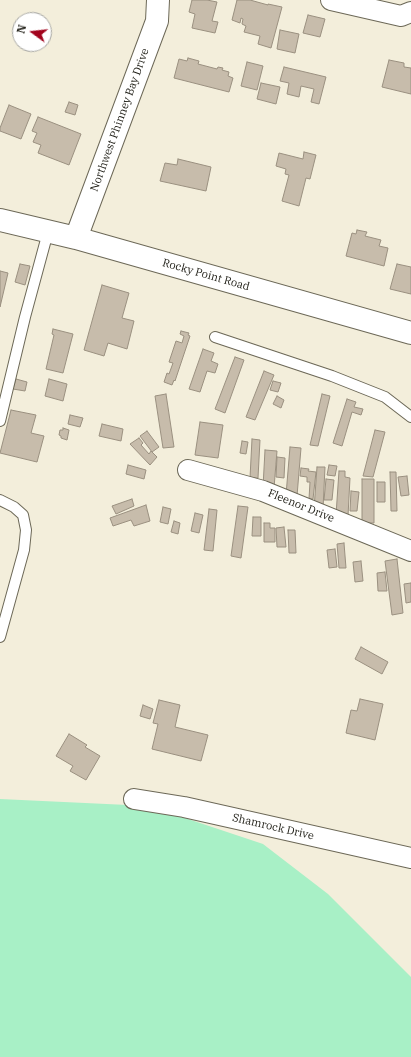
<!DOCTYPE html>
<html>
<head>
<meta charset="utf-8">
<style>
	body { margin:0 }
	#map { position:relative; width:411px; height:1057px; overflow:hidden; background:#f3eedb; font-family:"IBM Plex Serif",serif }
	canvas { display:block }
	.north { position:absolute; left:12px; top:12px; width:40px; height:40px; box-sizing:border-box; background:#fff; border:1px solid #a7a7a3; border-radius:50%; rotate:285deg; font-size:11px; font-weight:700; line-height:16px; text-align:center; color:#23221a }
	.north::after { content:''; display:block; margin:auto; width:14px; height:18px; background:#a2041d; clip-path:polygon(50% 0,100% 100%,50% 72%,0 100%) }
</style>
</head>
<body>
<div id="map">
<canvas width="411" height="1057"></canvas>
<div class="north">N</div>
</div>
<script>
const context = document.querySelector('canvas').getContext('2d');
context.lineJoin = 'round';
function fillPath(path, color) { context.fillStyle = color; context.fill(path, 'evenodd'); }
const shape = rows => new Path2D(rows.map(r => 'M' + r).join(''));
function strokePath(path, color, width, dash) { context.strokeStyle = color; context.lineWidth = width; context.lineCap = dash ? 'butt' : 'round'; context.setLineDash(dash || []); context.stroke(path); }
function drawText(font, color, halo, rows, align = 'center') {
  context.font = font + ' "IBM Plex Serif",serif'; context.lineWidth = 4; context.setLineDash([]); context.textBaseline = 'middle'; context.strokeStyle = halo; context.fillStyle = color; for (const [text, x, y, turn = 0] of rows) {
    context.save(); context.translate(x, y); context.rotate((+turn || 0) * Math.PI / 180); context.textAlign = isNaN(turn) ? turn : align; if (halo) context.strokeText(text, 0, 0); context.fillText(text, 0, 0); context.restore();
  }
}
fillPath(shape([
	[0,799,149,806,263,844,328,894,411,977,411,1057,0,1057]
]), '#a8f0c6');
const building = shape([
	[192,0,207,0,217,2,212,21,218,22,215,33,192,28,195,14,189,12,192,0],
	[237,0,250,0,268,5,268,4,282,7,271,48,258,44,260,36,244,32,246,26,242,24,243,19,241,18,240,23,232,20,237,0],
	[308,15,325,19,320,37,303,33,308,15],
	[280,30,299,34,295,53,277,49,280,30],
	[188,58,199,61,198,64,217,69,218,67,223,68,222,70,229,72,228,76,233,78,229,92,174,78,179,59,187,61,188,58],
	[389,60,404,63,404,67,411,68,411,94,382,87,389,60],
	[247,62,263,66,257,90,241,86,247,62],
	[284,67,326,77,319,104,311,102,314,89,301,86,299,97,287,94,289,83,280,81,284,67],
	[261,83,280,87,276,104,257,99,261,83],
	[69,102,78,105,75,115,65,112,69,102],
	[9,105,31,114,21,139,0,131,0,128,9,105],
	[38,117,81,134,69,165,38,153,41,145,33,142,37,133,32,131,38,117],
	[304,152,316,155,310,179,306,178,299,206,282,201,289,175,285,174,286,169,276,166,279,153,303,159,304,152],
	[178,159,211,167,206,191,160,181,165,163,177,165,178,159],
	[357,230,367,232,365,236,381,240,379,246,388,248,384,266,346,256,352,233,356,234,357,230],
	[20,264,30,266,25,285,15,282,20,264],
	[397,264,411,267,411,294,390,289,397,264],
	[0,271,8,273,0,307,0,271],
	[102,285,129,293,122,318,134,321,127,349,108,343,104,356,84,350,102,285],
	[53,329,73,334,63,373,46,369,54,335,52,334,53,329],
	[181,331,189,333,188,335,190,336,175,381,174,380,172,385,164,382,167,373,169,374,173,363,169,362,176,341,182,343,184,336,180,334,181,331],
	[203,349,214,353,211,361,218,364,215,373,207,371,200,392,189,389,203,349],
	[235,357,244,360,225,413,215,409,235,357],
	[264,371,274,375,255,420,246,417,264,371],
	[16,379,27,382,25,391,13,389,16,379],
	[49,379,67,384,63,401,45,396,49,379],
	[273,381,281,383,278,392,270,390,273,381],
	[166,394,174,447,163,448,155,396,166,394],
	[322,394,330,396,318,446,310,445,322,394],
	[277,396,284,400,281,408,273,404,277,396],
	[347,399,356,402,354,407,363,409,361,415,352,412,342,446,333,443,347,399],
	[11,410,36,415,31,433,44,436,37,462,0,453,11,410],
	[70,415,83,418,80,427,68,424,70,415],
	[200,422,223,425,218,458,195,455,200,422],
	[102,424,123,429,121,441,99,436,102,424],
	[63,428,69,430,67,440,61,438,61,436,59,435,60,430,63,430,63,428],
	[375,430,385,432,373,477,363,476,375,430],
	[147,431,159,447,152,452,140,436,147,431],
	[139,438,143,443,141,445,149,454,151,451,157,457,150,465,130,444,139,438],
	[252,439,260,440,258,478,250,478,252,439],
	[242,441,248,442,246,454,240,453,242,441],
	[290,447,301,448,297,496,286,495,290,447],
	[265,450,277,451,274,488,263,487,265,450],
	[277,457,285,458,284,478,276,477,277,457],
	[128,465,146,470,144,479,126,474,128,465],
	[329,465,337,466,335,476,327,475,329,465],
	[317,467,325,467,323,509,314,509,317,467],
	[301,468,309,469,308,471,316,472,313,499,309,499,310,482,307,482,307,477,300,476,301,468],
	[339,471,345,471,345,477,350,478,348,516,336,515,339,471],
	[390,472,396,472,397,511,391,511,390,472],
	[407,476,409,495,401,496,398,477,407,476],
	[326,479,334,480,332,500,324,500,326,479],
	[362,479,374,479,374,523,362,523,362,479],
	[377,482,385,482,385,502,377,502,377,482],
	[351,491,359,492,357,511,350,511,351,491],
	[132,499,134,506,116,514,112,506,132,499],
	[146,505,150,521,134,526,131,520,113,526,110,518,146,505],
	[238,506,248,507,241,558,231,556,238,506],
	[163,507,171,509,168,524,160,522,163,507],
	[209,509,217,510,213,551,204,550,209,509],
	[195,513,203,515,199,533,191,531,195,513],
	[253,517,261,517,261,536,252,536,253,517],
	[174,521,180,523,178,534,171,532,174,521],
	[264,523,270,523,270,528,275,528,275,542,264,542,264,523],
	[284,527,286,547,277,547,276,528,284,527],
	[288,530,295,530,296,553,289,553,288,530],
	[344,543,346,568,339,568,337,544,344,543],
	[335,549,337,567,329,568,327,550,335,549],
	[397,559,403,613,392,615,385,561,397,559],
	[361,561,363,581,355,582,353,562,361,561],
	[385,572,387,591,378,591,377,573,385,572],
	[411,583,411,602,406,603,404,584,411,583],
	[361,647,388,662,382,674,355,659,361,647],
	[360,699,383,704,375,740,346,733,351,710,357,711,360,699],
	[159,700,180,705,175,727,208,735,201,761,152,749,158,724,153,723,159,700],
	[143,705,153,709,150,719,140,716,143,705],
	[69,734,87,745,85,747,100,756,86,780,70,771,73,766,56,756,69,734]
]);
fillPath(building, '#c7bcab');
strokePath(building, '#9a9080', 1);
const lane = shape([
	[215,337,332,376,385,397,411,417],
	[0,421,25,317,48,232],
	[0,500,14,507,23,515,26,530,24,550,0,637]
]);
const street = shape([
	[331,0,401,16,411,12],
	[188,470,263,491,411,551],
	[134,799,184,807,411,858]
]);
const secondary = shape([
	[0,220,76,238,411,333],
	[76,238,157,21,158,0]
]);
strokePath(lane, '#6c6857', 12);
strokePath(street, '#6c6857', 22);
strokePath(secondary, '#6c6857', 24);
strokePath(lane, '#fff', 10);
strokePath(street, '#fff', 20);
strokePath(secondary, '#fff', 22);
drawText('11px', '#23221a', '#fff', [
	["Northwest Phinney Bay Drive",120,120,-70],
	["Rocky Point Road",206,275,16],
	["Fleenor Drive",301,506,22],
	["Shamrock Drive",273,827,13]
]);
</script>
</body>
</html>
